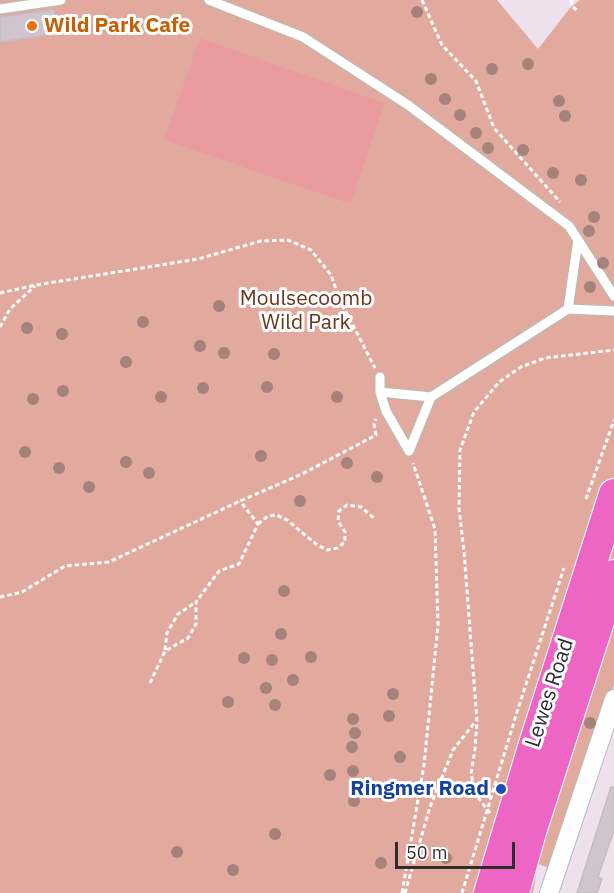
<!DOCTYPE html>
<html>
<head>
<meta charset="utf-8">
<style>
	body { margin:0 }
	#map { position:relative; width:614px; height:893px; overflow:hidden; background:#eee0ec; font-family:"IBM Plex Sans",sans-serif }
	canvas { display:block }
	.scale { position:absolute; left:395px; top:842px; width:120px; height:27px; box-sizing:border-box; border:3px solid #2d2d2d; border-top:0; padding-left:8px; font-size:18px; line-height:21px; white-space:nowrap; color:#2d2d2d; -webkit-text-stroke:4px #fff; paint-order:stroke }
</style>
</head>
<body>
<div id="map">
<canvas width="614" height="893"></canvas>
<div class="scale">50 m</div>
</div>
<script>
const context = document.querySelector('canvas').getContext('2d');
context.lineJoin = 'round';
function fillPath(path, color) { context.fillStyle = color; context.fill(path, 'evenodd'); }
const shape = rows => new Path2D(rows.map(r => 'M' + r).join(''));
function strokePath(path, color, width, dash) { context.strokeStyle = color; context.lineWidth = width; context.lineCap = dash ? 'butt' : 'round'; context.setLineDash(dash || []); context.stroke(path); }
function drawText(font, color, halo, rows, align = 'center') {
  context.font = font + ' "IBM Plex Sans",sans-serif'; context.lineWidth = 6; context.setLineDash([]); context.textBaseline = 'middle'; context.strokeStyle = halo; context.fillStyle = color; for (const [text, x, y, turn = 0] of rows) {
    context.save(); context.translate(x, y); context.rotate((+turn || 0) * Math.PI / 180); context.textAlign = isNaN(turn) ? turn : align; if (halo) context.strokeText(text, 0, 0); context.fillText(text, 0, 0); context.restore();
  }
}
fillPath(shape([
	[0,0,497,0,538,49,570,8,580,0,614,0,614,685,550,868,538,864,533,893,0,893]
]), '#e2aa9e');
fillPath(shape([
	[200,38,384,103,351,204,164,140]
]), '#e99b9f');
const building = shape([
	[54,10,56,20,63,19,65,32,0,42,0,17,54,10],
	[611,787,614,787,614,830,598,877,602,879,597,893,577,893,611,787]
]);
fillPath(building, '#d0c4cf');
strokePath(building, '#c9b9c7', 1.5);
const lane = shape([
	[209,0,303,37,408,105,569,226,614,296],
	[0,9,61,0],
	[568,309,614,311],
	[380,392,431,397,409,451,386,411,380,392,380,377],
	[431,397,568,309,578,240]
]);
const street = shape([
	[549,893,614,699]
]);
const primary = shape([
	[489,893,533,747,614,494],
	[514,893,531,832,614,575]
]);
strokePath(lane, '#b3bfb7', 11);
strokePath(street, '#b3bfb7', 20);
strokePath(primary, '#fff', 32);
strokePath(shape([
	[422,0,442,45,476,81,494,128,560,202],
	[571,0,572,6,578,11],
	[0,293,36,285,198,259,261,241,288,240,311,250,331,275,340,300,375,368],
	[0,327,10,309,35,286],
	[586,499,614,420],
	[258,524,268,516,277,515,287,520,316,544,327,550,337,548,345,542,345,532,338,521,339,511,347,505,361,507,375,519],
	[0,597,22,592,65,566,109,562,240,501,302,474,376,435,374,424,376,419],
	[165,650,167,633,178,614,196,602],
	[150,683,165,651,188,638,196,624,196,602,219,571,239,564,258,524,240,501],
	[490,813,476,795,471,774,475,749,477,721,464,552,459,508,460,450,474,412,499,382,521,367,545,358,614,350],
	[402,893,424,765,438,625,435,529,413,463],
	[405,893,430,807,453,750,475,722],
	[462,893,517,712,564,568]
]), '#fff', 3, [4.5, 3]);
strokePath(lane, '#fff', 9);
strokePath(street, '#fff', 18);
strokePath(primary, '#ed66c6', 30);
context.fillStyle = '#a5827a';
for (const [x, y] of [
	[417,12],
	[528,64],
	[492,69],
	[431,79],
	[445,99],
	[559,101],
	[460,115],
	[565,116],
	[476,133],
	[488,148],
	[523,150],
	[553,173],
	[581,180],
	[594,217],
	[589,231],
	[603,263],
	[590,287],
	[219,306],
	[143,322],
	[27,328],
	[62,334],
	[200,346],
	[224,353],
	[274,354],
	[126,362],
	[267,387],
	[203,388],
	[63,391],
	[161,397],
	[337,397],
	[33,399],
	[25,452],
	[261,456],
	[126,462],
	[347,463],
	[59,468],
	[149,473],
	[377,477],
	[89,487],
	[300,501],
	[284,591],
	[281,634],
	[311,657],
	[244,658],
	[272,660],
	[293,680],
	[266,688],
	[393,694],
	[228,702],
	[275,705],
	[389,716],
	[353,719],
	[590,723],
	[355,733],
	[352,747],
	[400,757],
	[353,771],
	[330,775],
	[383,794],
	[354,801],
	[275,834],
	[177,852],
	[446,858],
	[381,863],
	[233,870]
]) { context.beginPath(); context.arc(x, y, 6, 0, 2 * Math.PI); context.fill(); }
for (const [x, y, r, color] of [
	[32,26,6,"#e8710a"],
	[501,789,6,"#1a4fb4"]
]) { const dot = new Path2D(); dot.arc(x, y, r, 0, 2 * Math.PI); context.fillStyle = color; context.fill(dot); strokePath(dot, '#fff', 2); }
drawText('bold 21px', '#c56008', '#fff', [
	["Wild Park Cafe",44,26]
], 'left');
drawText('21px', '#69351d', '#fff', [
	["Moulsecoomb",306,299],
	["Wild Park",306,323]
]);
drawText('21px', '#2d2d2d', '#fff', [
	["Lewes Road",550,693,-72]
]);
drawText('bold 21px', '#164399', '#fff', [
	["Ringmer Road",489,789]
], 'right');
</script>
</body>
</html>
